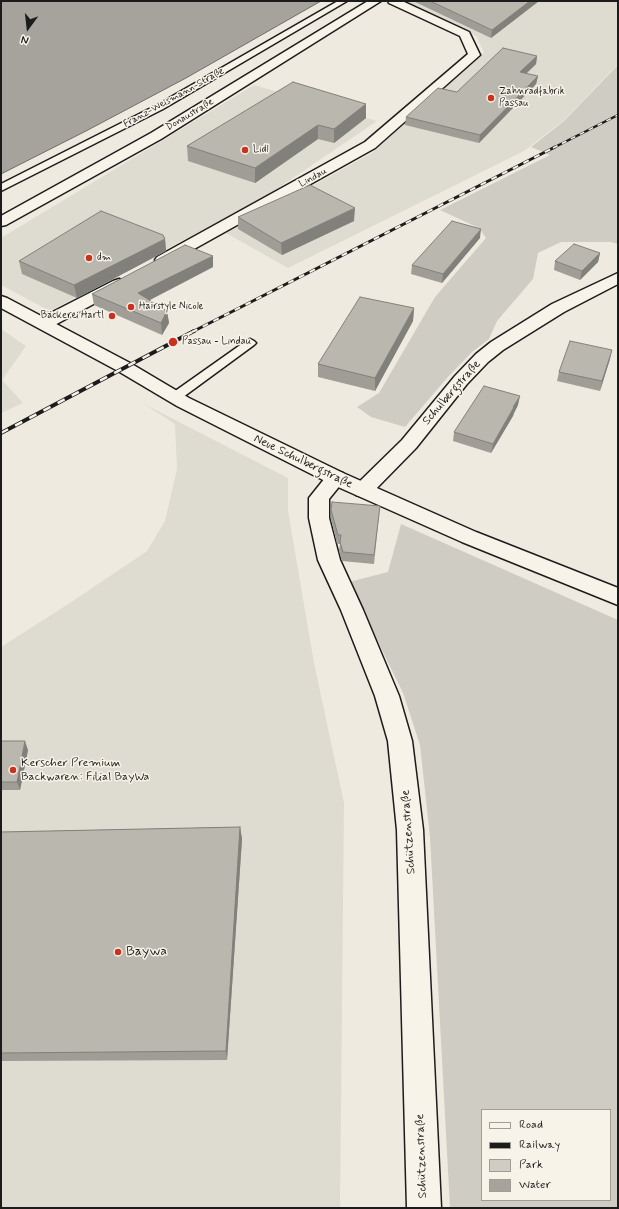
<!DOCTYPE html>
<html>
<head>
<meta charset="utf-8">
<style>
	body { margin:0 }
	#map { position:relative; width:619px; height:1209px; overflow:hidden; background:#eeeae0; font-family:Mynerve,sans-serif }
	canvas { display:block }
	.frame { position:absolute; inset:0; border:2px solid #1c1c1c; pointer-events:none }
	.legend { position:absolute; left:481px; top:1109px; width:130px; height:92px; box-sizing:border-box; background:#f7f3e8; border:1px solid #9f9d96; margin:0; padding:5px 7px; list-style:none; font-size:12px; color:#1c1c1c }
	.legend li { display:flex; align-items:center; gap:8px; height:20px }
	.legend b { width:20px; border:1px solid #9f9d96 }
	.north { position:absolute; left:8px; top:8px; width:40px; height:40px; -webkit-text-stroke:3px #f7f3e8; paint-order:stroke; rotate:195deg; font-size:11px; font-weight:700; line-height:16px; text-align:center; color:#1c1c1c }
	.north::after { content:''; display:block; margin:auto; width:14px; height:18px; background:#1c1c1c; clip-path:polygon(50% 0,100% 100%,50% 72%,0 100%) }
</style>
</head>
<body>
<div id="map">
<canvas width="619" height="1209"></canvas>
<div class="frame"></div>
<ul class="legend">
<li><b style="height:5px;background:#f7f3e8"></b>Road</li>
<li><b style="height:5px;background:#1c1c1c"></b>Railway</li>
<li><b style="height:11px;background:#cfccc3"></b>Park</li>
<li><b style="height:11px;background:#a6a39d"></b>Water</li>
</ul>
<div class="north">N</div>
</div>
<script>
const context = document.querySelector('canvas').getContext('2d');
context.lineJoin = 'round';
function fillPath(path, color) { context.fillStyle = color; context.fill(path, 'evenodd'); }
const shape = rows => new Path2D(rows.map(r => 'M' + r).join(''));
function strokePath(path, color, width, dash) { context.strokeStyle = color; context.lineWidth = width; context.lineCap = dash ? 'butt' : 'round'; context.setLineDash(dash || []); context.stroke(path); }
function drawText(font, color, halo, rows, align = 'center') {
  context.font = font + ' Mynerve,sans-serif'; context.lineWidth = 3; context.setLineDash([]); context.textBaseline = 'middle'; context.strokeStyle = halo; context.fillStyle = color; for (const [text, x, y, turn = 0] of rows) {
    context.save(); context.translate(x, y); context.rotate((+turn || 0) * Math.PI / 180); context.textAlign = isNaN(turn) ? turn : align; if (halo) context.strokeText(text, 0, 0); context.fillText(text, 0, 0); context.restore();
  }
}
fillPath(shape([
	[406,1,618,1,618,64,563,121,524,151,288,268,226,233,372,153,484,52,476,36],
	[254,85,377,121,268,195,50,311,1,285,1,238],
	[1,329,26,346,2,380,23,403,1,413],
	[144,404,288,478,288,511,314,663,344,803,340,1208,1,1208,1,647,73,601,147,551,165,521,177,469,175,424]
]), '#dedbd1');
fillPath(shape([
	[618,65,618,244,611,242,561,242,538,253,533,279,497,321,489,339,472,352,447,378,405,427,371,417,357,407,379,393,435,297,486,238,479,228,440,210,550,155,531,147,564,121],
	[401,524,618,620,618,1208,450,1208,430,837,420,745,403,693,349,582,388,572],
	[482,1110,610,1110,610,1200,482,1200]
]), '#cfccc3');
const water = shape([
	[1,1,321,1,186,78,86,131,1,174,1,1]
]);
fillPath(water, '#a6a39d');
strokePath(water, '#6f6d69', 1);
const service = shape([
	[338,1,347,1,163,109,1,191,1,184,157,105,338,1],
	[250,339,254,341,256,343,254,345,179,400,171,400,169,397,171,394,246,341,250,339]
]);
const minor = shape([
	[388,1,402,1,469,32,480,55,375,148,169,263,163,265,157,263,155,260,157,257,365,142,468,54,460,36,389,3,388,1],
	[618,273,618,284,564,312,503,350,488,362,467,384,416,448,370,495,363,497,356,495,353,490,356,485,402,440,455,376,476,354,491,342,552,304,618,273],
	[119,279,125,281,127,284,125,287,51,327,45,328,39,327,37,323,39,319,113,281,119,279],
	[336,471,343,473,346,478,329,499,329,518,340,560,363,610,399,696,412,741,423,830,441,1208,407,1208,397,830,388,741,375,696,341,610,318,560,309,518,309,498,329,473,336,471]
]);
const tertiary = shape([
	[1,296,7,298,130,363,189,398,343,473,476,532,618,588,618,605,462,542,329,483,177,406,118,371,1,308,1,296]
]);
const primary = shape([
	[368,1,381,1,161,139,6,225,1,226,1,216,151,133,368,1]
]);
strokePath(service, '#1c1c1c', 3);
strokePath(minor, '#1c1c1c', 3);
strokePath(tertiary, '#1c1c1c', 3);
strokePath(primary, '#1c1c1c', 3);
fillPath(service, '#f7f3e8');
fillPath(minor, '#f7f3e8');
fillPath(tertiary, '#f7f3e8');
fillPath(primary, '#f7f3e8');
const railFar2 = shape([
	[553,148,618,115]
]);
const railFar1 = shape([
	[192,332,555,147]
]);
const rail = shape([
	[1,433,194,331]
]);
strokePath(railFar2, '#1c1c1c', 2.5);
strokePath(railFar1, '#1c1c1c', 3);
strokePath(rail, '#1c1c1c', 4);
strokePath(railFar2, '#f7f3e8', 1.5, [5]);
strokePath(railFar1, '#f7f3e8', 2, [6]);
strokePath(rail, '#f7f3e8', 2.5, [8]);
fillPath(shape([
	[413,1,539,1,491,38],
	[537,56,536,64,526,74,538,76,536,84,479,143,405,125,406,117],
	[366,104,366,118,334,143,318,139,255,183,188,161,187,146],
	[238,217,354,221,282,255,238,229],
	[480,238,442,283,411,274,412,265],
	[165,239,166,251,77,298,22,274,19,261],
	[600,253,598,262,580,280,554,270,555,261],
	[213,256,213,267,150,300,167,311,169,323,162,335,94,305,92,294],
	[414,308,413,321,375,391,318,377,318,364],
	[610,359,600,391,557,381,559,372],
	[518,405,514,413,513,416,491,453,453,441,454,432],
	[331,510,379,515,374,564,342,561,339,551,340,544,337,544,331,519],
	[1,741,28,750,20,790,1,790],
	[240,827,242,839,227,1060,1,1061,1,832]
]), '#a09d96');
fillPath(shape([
	[530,1,539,1,491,38,492,30],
	[537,56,536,64,519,80,520,72],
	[538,76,536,84,479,143,480,135],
	[366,104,366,118,334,143,334,129],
	[318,125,318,139,255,183,255,168],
	[355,208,354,221,282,255,281,243],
	[481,229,480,238,442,283,443,274],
	[165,239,166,251,77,298,74,285],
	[600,253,598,262,580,280,582,271],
	[213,256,213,267,140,305,138,293],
	[414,308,413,321,375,391,375,378],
	[167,311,169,323,162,335,161,323],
	[612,350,610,359,600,391,602,381],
	[520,396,518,405,514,413,513,416,491,453,493,444,513,407],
	[25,741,28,750,20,790,17,782],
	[240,827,242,839,227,1060,226,1051]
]), '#82807a');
const building = shape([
	[430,1,530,1,492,30,430,1],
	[503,48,537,56,520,72,538,76,480,135,406,117,438,88,457,92,503,48],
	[293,82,366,104,334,129,318,125,255,168,187,146,293,82],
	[310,185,355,208,281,243,238,217,310,185],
	[101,211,163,235,165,239,74,285,19,261,101,211],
	[452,221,481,229,443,274,412,265,452,221],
	[574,244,600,253,582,271,555,261,574,244],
	[185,245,213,256,138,293,167,311,161,323,92,294,185,245],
	[360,297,414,308,375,378,318,364,360,297],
	[570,341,612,350,602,381,559,372,570,341],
	[484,386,520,396,513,407,514,407,493,444,454,432,484,386],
	[332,502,380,506,374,555,343,552,340,542,341,535,338,535,331,510,332,502],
	[1,741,25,741,17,782,1,782,1,741],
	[240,827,226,1051,1,1053,1,832,240,827]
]);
fillPath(building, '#bab7af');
strokePath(building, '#82807a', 1);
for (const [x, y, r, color] of [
	[491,98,4,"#c8321e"],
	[245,150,4,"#c8321e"],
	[89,258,4,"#c8321e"],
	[131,307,4,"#c8321e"],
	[112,316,4,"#c8321e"],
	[173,342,5,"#c8321e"],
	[13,770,4,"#c8321e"],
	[118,952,4,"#c8321e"]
]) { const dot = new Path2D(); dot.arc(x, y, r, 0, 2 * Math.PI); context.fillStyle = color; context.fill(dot); strokePath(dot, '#f7f3e8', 1.5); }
drawText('10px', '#1c1c1c', '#f7f3e8', [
	["Zahnradfabrik",499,92],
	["Passau",499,104],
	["Lidl",253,150],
	["dm",97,258],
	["Hairstyle Nicole",139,307],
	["Bäckerei Hartl",104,316,"right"],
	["Passau - Lindau",182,342]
], 'left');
drawText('10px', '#1c1c1c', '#f7f3e8', [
	["Franz-Weismann-Straße",174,98,-29],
	["Donaustraße",190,115,-31],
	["Lindau",313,178,-29]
]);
drawText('12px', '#1c1c1c', '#f7f3e8', [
	["Schulbergstraße",452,393,-49],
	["Neue Schulbergstraße",303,462,26],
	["Schützenstraße",409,832,-94],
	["Schützenstraße",422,1156,-92]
]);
drawText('12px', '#1c1c1c', '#f7f3e8', [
	["Kerscher Premium",21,763],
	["Backwaren: Filial BayWa",21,777]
], 'left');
drawText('14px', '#1c1c1c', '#f7f3e8', [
	["Baywa",126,952]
], 'left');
</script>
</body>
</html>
